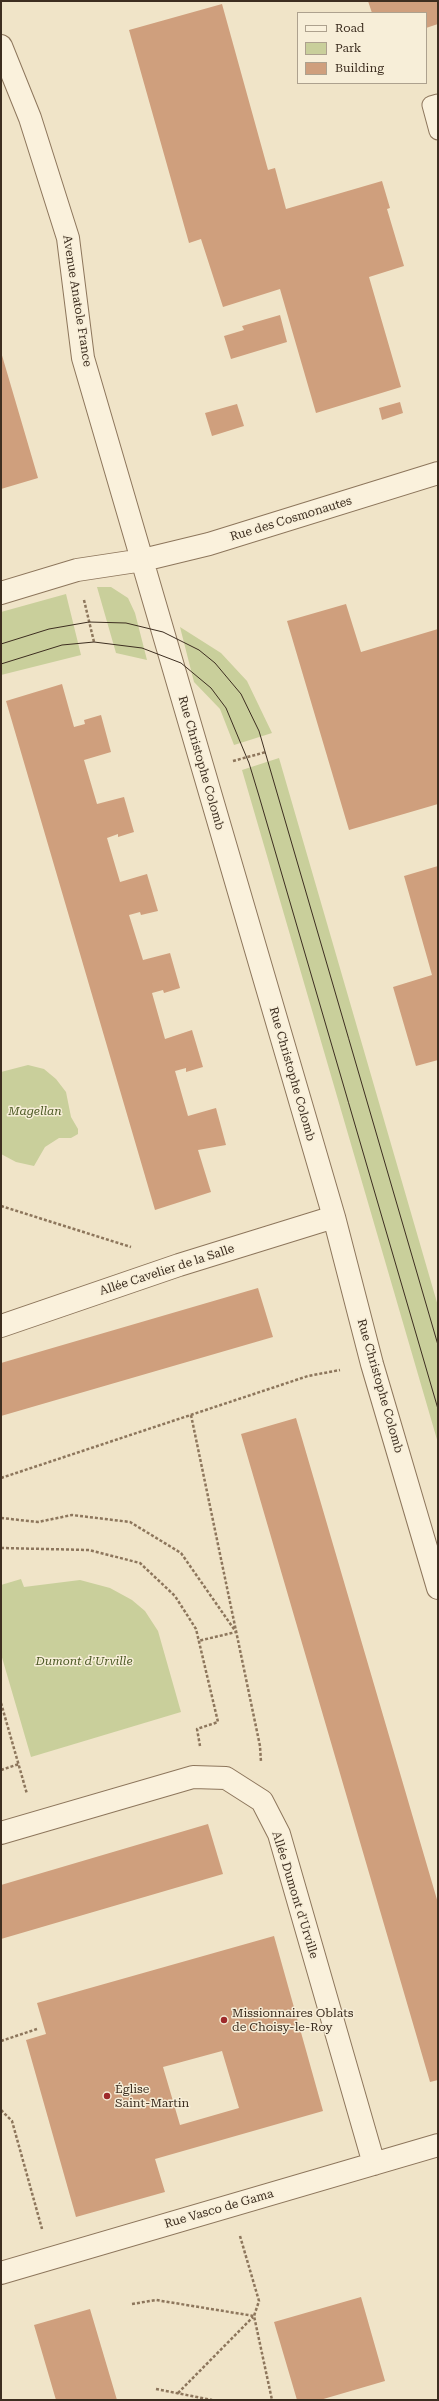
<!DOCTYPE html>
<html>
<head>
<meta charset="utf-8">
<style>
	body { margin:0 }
	#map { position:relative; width:439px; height:2401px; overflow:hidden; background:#f0e4c8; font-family:"Roboto Serif",serif }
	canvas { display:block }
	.frame { position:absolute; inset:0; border:2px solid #3d2e20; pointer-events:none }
	.legend { position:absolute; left:297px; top:12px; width:130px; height:72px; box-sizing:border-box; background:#f7eed8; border:1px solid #ada18e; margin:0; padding:5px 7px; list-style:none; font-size:12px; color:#3d2e20 }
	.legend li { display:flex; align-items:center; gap:8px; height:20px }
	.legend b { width:20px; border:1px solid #ada18e }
</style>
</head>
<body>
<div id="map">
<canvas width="439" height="2401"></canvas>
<div class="frame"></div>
<ul class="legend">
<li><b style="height:5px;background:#faf1dc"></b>Road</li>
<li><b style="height:11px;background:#c9cf9b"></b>Park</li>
<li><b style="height:11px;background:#cf9f7d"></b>Building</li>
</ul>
</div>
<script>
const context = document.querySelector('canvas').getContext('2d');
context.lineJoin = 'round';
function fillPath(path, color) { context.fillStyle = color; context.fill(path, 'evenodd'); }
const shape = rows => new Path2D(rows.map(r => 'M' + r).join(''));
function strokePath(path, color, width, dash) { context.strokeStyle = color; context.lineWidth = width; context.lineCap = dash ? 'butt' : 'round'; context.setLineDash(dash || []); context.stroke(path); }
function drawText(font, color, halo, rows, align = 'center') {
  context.font = font + ' "Roboto Serif",serif'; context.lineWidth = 3; context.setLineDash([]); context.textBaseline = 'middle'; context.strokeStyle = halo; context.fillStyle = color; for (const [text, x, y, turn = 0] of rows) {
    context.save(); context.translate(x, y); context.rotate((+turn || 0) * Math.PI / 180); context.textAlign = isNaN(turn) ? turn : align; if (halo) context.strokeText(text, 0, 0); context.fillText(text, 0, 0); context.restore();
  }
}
fillPath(shape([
	[97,587,111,587,128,598,135,613,147,660,116,653],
	[66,594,81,655,1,675,1,612],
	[180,627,221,653,247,681,272,733,234,745,220,709,194,682],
	[279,758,438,1306,438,1443,242,770],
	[28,1065,44,1069,56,1079,66,1092,71,1117,78,1129,78,1134,71,1138,59,1138,45,1147,34,1166,16,1162,1,1154,1,1072],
	[21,1579,24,1587,80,1580,110,1588,132,1600,145,1611,158,1631,181,1712,31,1757,1,1654,1,1585]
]), '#c9cf9b');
fillPath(shape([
	[368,1,438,1,438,24,426,28,426,13,372,13],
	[222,4,268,170,275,168,286,209,382,181,390,208,387,209,404,266,369,277,401,387,316,413,280,289,223,307,201,239,189,243,129,30],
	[280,315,287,342,231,359,224,336,244,330,242,326],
	[1,352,38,478,1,489],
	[400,402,403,413,382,420,379,408],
	[237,404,244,426,212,436,205,413],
	[346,604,361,652,438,629,438,804,349,830,287,621],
	[62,684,74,727,85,724,84,720,101,715,111,752,84,760,97,804,124,797,134,832,118,837,118,834,107,838,120,882,147,874,158,911,141,915,140,912,129,915,143,960,170,953,180,988,164,993,163,990,152,993,165,1039,192,1030,203,1067,186,1072,186,1068,175,1071,188,1116,216,1108,226,1145,198,1150,211,1192,155,1210,6,701],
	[438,866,438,1060,416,1066,393,987,432,975,404,876],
	[258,1288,273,1337,1,1416,1,1363],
	[296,1418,438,1903,438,2080,430,2082,241,1434],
	[208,1824,223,1874,1,1939,1,1885],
	[274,1936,323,2111,155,2159,165,2192,76,2217,26,2040,46,2034,37,2003],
	[222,2051,239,2108,180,2125,163,2067],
	[361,2297,385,2381,320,2400,297,2400,274,2322],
	[90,2309,117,2400,56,2400,34,2325]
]), '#cf9f7d');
const service = shape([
	[438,103,431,105,438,131]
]);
const minor = shape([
	[1,46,30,118,68,238,83,358,334,1217,372,1364,438,1588],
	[1,593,77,570,143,560,209,544,438,473],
	[1,1326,179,1265,334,1217],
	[1,1833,193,1777,226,1778,262,1801,279,1834,374,2164],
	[1,2273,438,2145]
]);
strokePath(service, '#8d765c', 19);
strokePath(minor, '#8d765c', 24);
strokePath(shape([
	[84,600,94,642],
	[233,761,266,752],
	[1,1206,131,1247],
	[191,1415,260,1746,261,1762],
	[1,1478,308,1376,340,1370],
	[1,1518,38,1522,72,1515,130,1522,181,1553,236,1632,198,1641],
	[1,1548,89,1550,140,1563,175,1596,196,1629,218,1722,197,1729,200,1746],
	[1,1703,27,1794],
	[1,1770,19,1764],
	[1,2041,37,2029],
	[1,2110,12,2121,42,2229],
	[240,2236,259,2301,254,2316,272,2400],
	[132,2304,156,2300,254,2316],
	[156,2389,212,2400],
	[178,2393,253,2317]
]), '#8d765c', 2.5, [3, 2]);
strokePath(service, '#faf1dc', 17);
strokePath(minor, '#faf1dc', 22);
strokePath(shape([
	[1,644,49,629,89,622,126,623,163,632,199,650,215,663,241,694,259,731,438,1345],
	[1,664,62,645,94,642,142,648,181,663,211,688,226,708,249,763,259,796,438,1409]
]), '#3d2e20', 1);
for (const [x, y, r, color] of [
	[224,2020,4,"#9e2a2b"],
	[107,2096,4,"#9e2a2b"]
]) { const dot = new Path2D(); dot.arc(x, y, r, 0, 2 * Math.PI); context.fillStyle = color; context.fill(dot); strokePath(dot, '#f7eed8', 1.5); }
drawText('12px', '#3d2e20', '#f7eed8', [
	["Avenue Anatole France",77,301,81],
	["Rue des Cosmonautes",291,519,-17],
	["Rue Christophe Colomb",201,763,74],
	["Rue Christophe Colomb",292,1074,74],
	["Allée Cavelier de la Salle",167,1270,-18],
	["Rue Christophe Colomb",380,1386,74],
	["Allée Dumont d'Urville",295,1895,73],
	["Rue Vasco de Gama",219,2209,-16]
]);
drawText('italic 12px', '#4d5a26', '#f7eed8', [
	["Magellan",35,1111],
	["Dumont d'Urville",84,1661]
]);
drawText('12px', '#3d2e20', '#f7eed8', [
	["Missionnaires Oblats",232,2013],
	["de Choisy-le-Roy",232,2027],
	["Église",115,2089],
	["Saint-Martin",115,2103]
], 'left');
</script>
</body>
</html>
